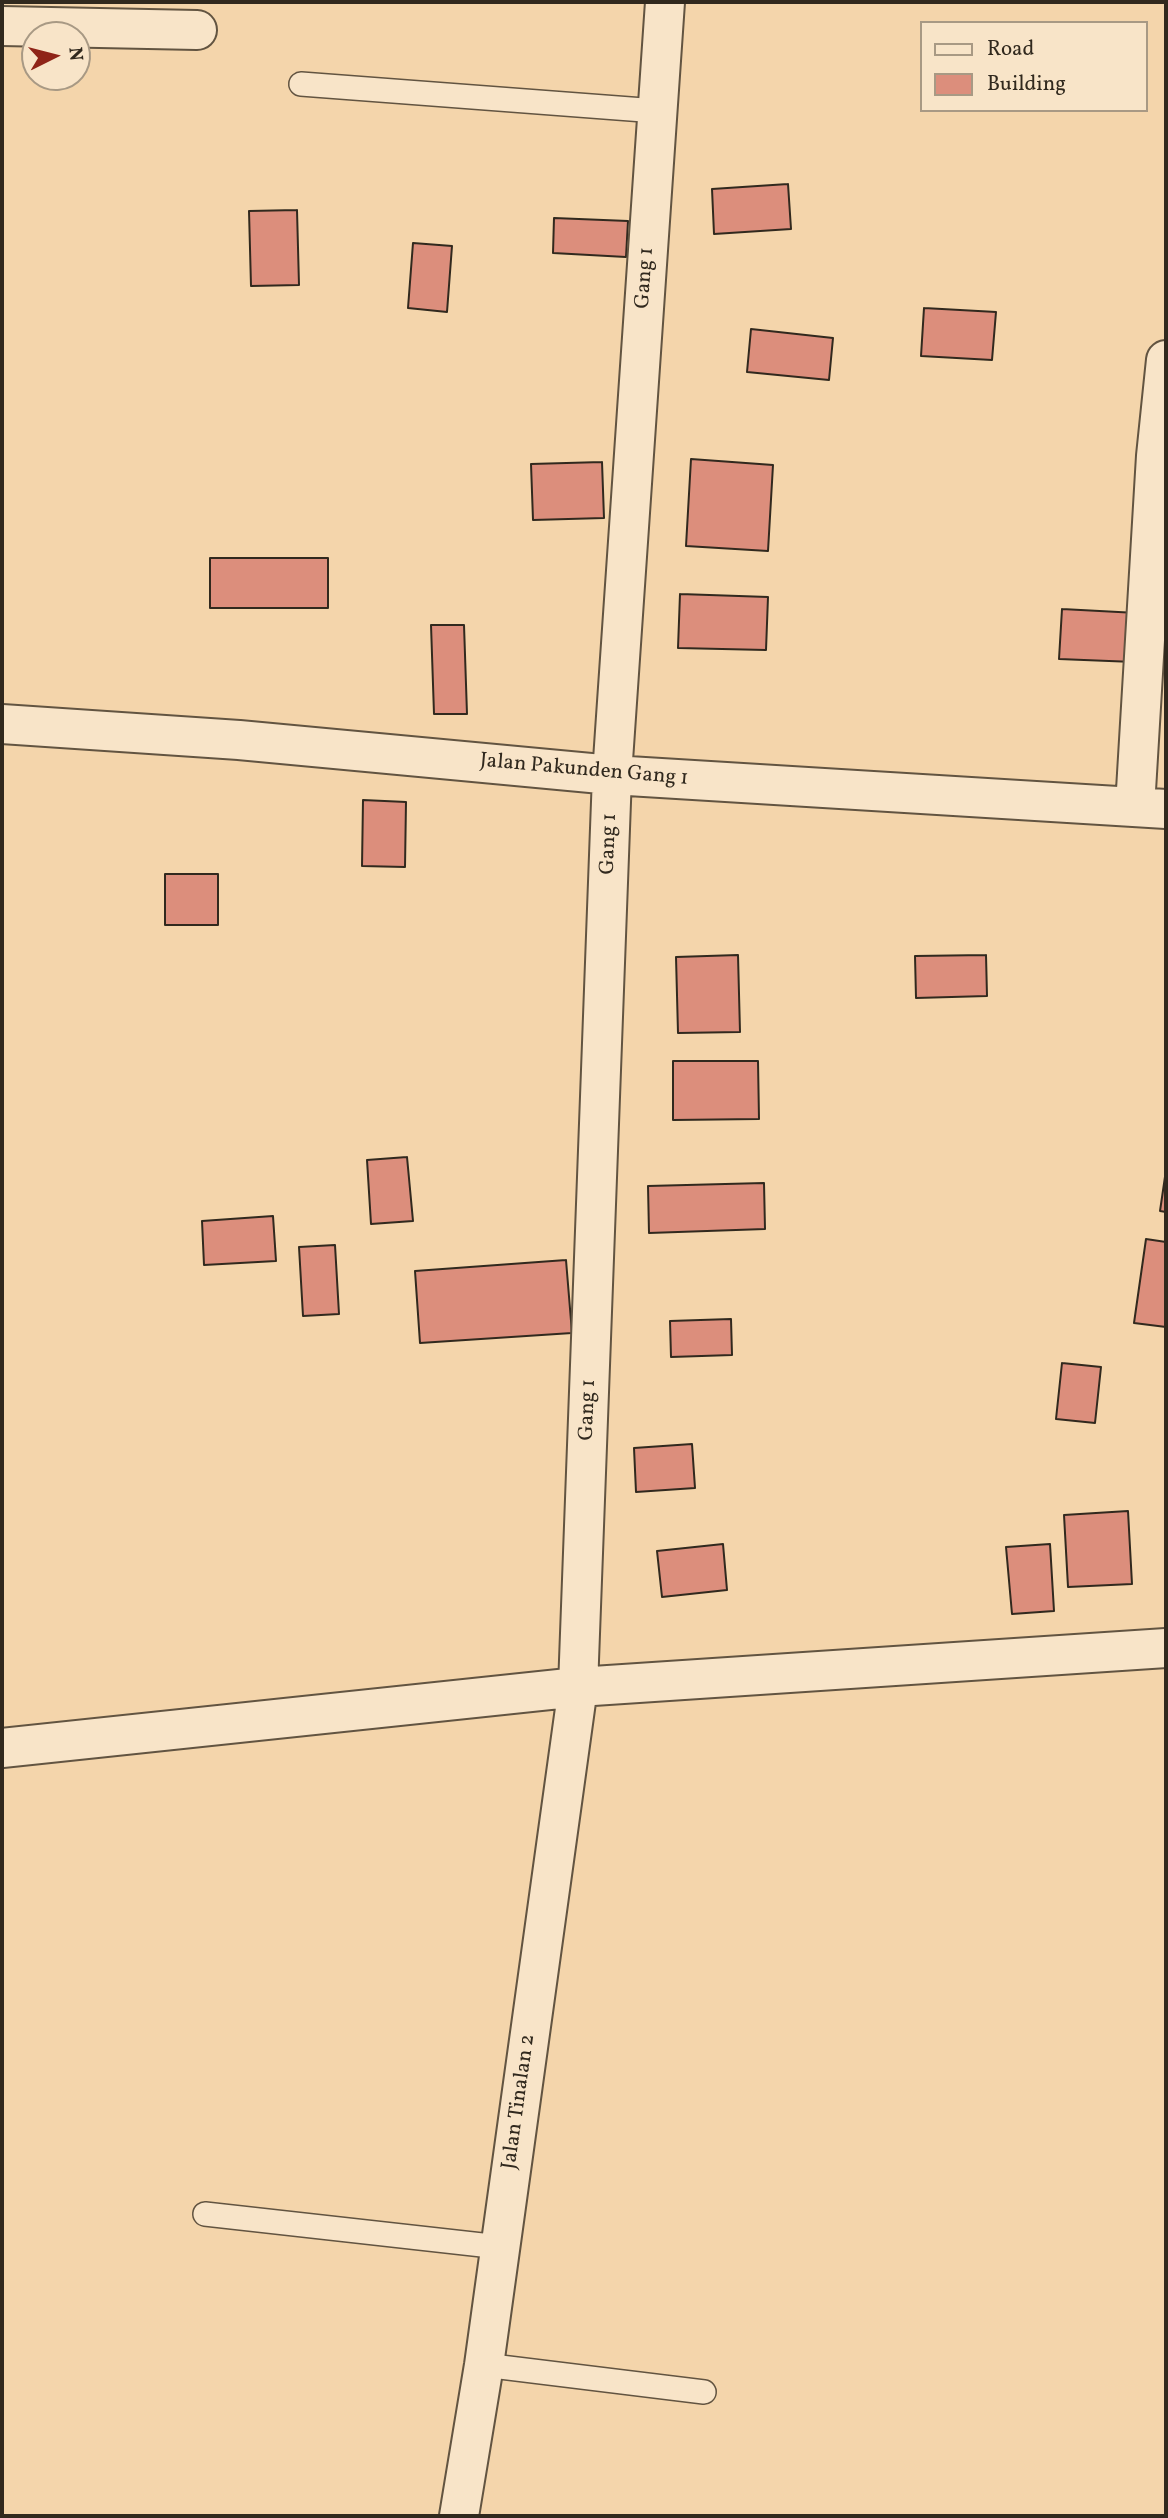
<!DOCTYPE html>
<html>
<head>
<meta charset="utf-8">
<style>
	body { margin:0 }
	#map { position:relative; width:1168px; height:2518px; overflow:hidden; background:#f4d5ab; font-family:Vollkorn,serif }
	canvas { display:block }
	.frame { position:absolute; inset:0; border:4px solid #31291e; pointer-events:none }
	.legend { position:absolute; left:920px; top:21px; width:228px; height:91px; box-sizing:border-box; background:#f8e4c8; border:2px solid #a89984; margin:0; padding:9px 12px; list-style:none; font-size:21px; color:#31291e }
	.legend li { display:flex; align-items:center; gap:14px; height:35px }
	.legend b { width:35px; border:2px solid #a89984 }
	.north { position:absolute; left:21px; top:21px; width:70px; height:70px; box-sizing:border-box; background:#f8e4c8; border:2px solid #a89984; border-radius:50%; rotate:84deg; font-size:19px; font-weight:700; line-height:28px; text-align:center; color:#31291e }
	.north::after { content:''; display:block; margin:auto; width:24px; height:32px; background:#8f2418; clip-path:polygon(50% 0,100% 100%,50% 72%,0 100%) }
</style>
</head>
<body>
<div id="map">
<canvas width="1168" height="2518"></canvas>
<div class="frame"></div>
<ul class="legend">
<li><b style="height:9px;background:#f8e4c8"></b>Road</li>
<li><b style="height:19px;background:#dc8e7c"></b>Building</li>
</ul>
<div class="north">N</div>
</div>
<script>
const context = document.querySelector('canvas').getContext('2d');
context.lineJoin = 'round';
function fillPath(path, color) { context.fillStyle = color; context.fill(path, 'evenodd'); }
const shape = rows => new Path2D(rows.map(r => 'M' + r).join(''));
function strokePath(path, color, width, dash) { context.strokeStyle = color; context.lineWidth = width; context.lineCap = dash ? 'butt' : 'round'; context.setLineDash(dash || []); context.stroke(path); }
function drawText(font, color, halo, rows, align = 'center') {
  context.font = font + ' Vollkorn,serif'; context.lineWidth = 6; context.setLineDash([]); context.textBaseline = 'middle'; context.strokeStyle = halo; context.fillStyle = color; for (const [text, x, y, turn = 0] of rows) {
    context.save(); context.translate(x, y); context.rotate((+turn || 0) * Math.PI / 180); context.textAlign = isNaN(turn) ? turn : align; if (halo) context.strokeText(text, 0, 0); context.fillText(text, 0, 0); context.restore();
  }
}
const building = shape([
	[788,184,791,229,714,234,712,189,788,184],
	[297,210,299,285,251,286,249,211,297,210],
	[554,218,628,221,626,257,553,253,554,218],
	[413,243,452,246,447,312,408,308,413,243],
	[924,308,996,312,992,360,921,356,924,308],
	[751,329,833,338,829,380,747,372,751,329],
	[691,459,773,465,768,551,686,546,691,459],
	[602,462,604,518,533,520,531,464,602,462],
	[210,558,328,558,328,608,210,608,210,558],
	[680,594,768,597,766,650,678,648,680,594],
	[1062,609,1137,613,1134,662,1059,659,1062,609],
	[431,625,464,625,467,714,434,714,431,625],
	[363,800,406,802,405,867,362,866,363,800],
	[165,874,218,874,218,925,165,925,165,874],
	[738,955,740,1032,678,1033,676,957,738,955],
	[986,955,987,996,916,998,915,956,986,955],
	[673,1061,758,1061,759,1119,673,1120,673,1061],
	[407,1157,413,1221,371,1224,367,1160,407,1157],
	[1166,1170,1166,1212,1160,1211,1166,1170],
	[764,1183,765,1229,649,1233,648,1186,764,1183],
	[273,1216,276,1261,204,1265,202,1221,273,1216],
	[1146,1239,1166,1242,1166,1327,1134,1323,1146,1239],
	[335,1245,339,1314,303,1316,299,1247,335,1245],
	[566,1260,572,1333,420,1343,415,1271,566,1260],
	[731,1319,732,1355,671,1357,670,1321,731,1319],
	[1062,1363,1101,1367,1095,1423,1056,1419,1062,1363],
	[692,1444,695,1488,636,1492,634,1448,692,1444],
	[1128,1511,1132,1584,1068,1587,1064,1515,1128,1511],
	[723,1544,727,1590,662,1597,657,1551,723,1544],
	[1050,1544,1054,1611,1012,1614,1006,1547,1050,1544]
]);
fillPath(building, '#dc8e7c');
strokePath(building, '#31291e', 2);
const lane = shape([
	[301,84,657,111],
	[205,2214,500,2247],
	[484,2365,704,2392]
]);
const street = shape([
	[2,26,197,30],
	[2,724,239,740,612,775,1166,809],
	[1135,807,1156,456,1166,360],
	[2,1748,578,1687,1166,1648],
	[459,2516,484,2365,578,1687,612,775,665,2]
]);
strokePath(lane, '#625441', 26);
strokePath(street, '#625441', 42);
strokePath(lane, '#f8e4c8', 23);
strokePath(street, '#f8e4c8', 38);
drawText('21px', '#31291e', '#f8e4c8', [
	["Gang 1",646,278,-86],
	["Jalan Pakunden Gang 1",584,771,5],
	["Gang 1",610,844,-88],
	["Gang 1",589,1410,-88],
	["Jalan Tinalan 2",520,2102,-82]
]);
</script>
</body>
</html>
